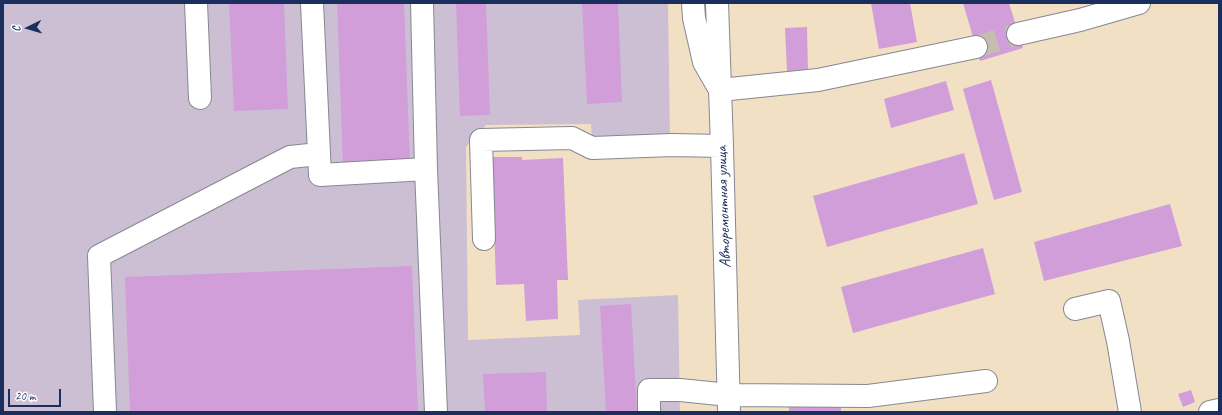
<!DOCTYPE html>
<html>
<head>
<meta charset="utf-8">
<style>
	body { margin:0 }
	#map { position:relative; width:1222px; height:415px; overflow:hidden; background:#f1e0c4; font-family:Caveat,sans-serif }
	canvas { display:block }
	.frame { position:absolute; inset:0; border:4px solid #1b2f5e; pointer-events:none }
	.north { position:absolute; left:8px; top:8px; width:40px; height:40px; -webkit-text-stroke:3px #fff; paint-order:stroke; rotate:265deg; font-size:11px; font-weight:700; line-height:16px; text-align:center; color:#1b2f5e }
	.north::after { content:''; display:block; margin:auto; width:14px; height:18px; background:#1b2f5e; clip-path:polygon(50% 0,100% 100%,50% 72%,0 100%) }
	.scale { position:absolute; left:8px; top:389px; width:53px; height:18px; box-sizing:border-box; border:2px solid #1b2f5e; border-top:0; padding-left:5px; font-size:12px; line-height:14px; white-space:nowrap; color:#1b2f5e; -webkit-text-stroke:3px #fff; paint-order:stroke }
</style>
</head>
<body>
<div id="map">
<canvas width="1222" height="415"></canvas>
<div class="frame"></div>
<div class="north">С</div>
<div class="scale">20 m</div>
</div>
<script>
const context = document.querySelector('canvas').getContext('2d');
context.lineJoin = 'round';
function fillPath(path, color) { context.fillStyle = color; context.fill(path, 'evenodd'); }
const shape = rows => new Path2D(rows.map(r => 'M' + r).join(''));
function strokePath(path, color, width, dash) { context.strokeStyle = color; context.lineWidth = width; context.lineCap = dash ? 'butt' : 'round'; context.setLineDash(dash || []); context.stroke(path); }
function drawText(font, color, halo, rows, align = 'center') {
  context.font = font + ' Caveat,sans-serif'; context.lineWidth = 4; context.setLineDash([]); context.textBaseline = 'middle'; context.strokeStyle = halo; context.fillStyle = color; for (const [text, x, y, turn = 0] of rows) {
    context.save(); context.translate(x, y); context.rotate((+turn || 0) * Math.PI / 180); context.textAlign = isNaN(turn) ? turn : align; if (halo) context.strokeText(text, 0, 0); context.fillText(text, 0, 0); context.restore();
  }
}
fillPath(shape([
	[3,3,668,3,670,138,592,139,591,124,486,125,466,147,468,340,580,335,578,300,678,295,680,412,3,412]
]), '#ccbfd4');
fillPath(shape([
	[229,3,284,3,288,109,234,111],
	[337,3,404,3,410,165,343,167],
	[456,3,486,3,490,115,460,116],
	[582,3,618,3,622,102,587,104],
	[871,3,910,3,917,42,879,49],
	[963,3,1009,3,1023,48,980,61],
	[807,27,808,70,787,71,785,28],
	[991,80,1022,192,994,200,963,89],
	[946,81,954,110,891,128,884,99],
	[964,153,978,204,827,247,813,196],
	[492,157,522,157,522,160,563,158,568,280,557,280,558,319,526,321,524,284,496,285],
	[1170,204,1182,246,1044,281,1034,242],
	[983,248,995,294,853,333,841,287],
	[412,266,418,412,130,412,125,277],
	[631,304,637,412,606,412,600,306],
	[546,372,547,412,485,412,483,374],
	[1191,390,1195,402,1183,407,1178,394],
	[841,401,841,412,789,412,789,404]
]), '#d29eda');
strokePath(shape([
	[976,47,1018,34]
]), '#c6bdb0', 22, [22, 11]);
const minor = shape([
	[196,3,200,98],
	[312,3,320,175,426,169,422,3],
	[693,3,694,18,704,62,720,90,818,80,976,47],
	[717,3,722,146,729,412],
	[1018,34,1080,20,1139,3],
	[426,169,436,412],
	[484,239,481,140,572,138,592,148,672,145,722,146],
	[1075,309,1109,301,1118,341,1130,412],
	[105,412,99,256,290,157,319,154],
	[649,412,649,390,680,390,729,395,868,396,986,381],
	[1210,412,1219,410]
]);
strokePath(minor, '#868891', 24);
strokePath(minor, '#fff', 22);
drawText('16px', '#1b2f5e', '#fff', [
	["Авторемонтная улица",724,207,-92]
]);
</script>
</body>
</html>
